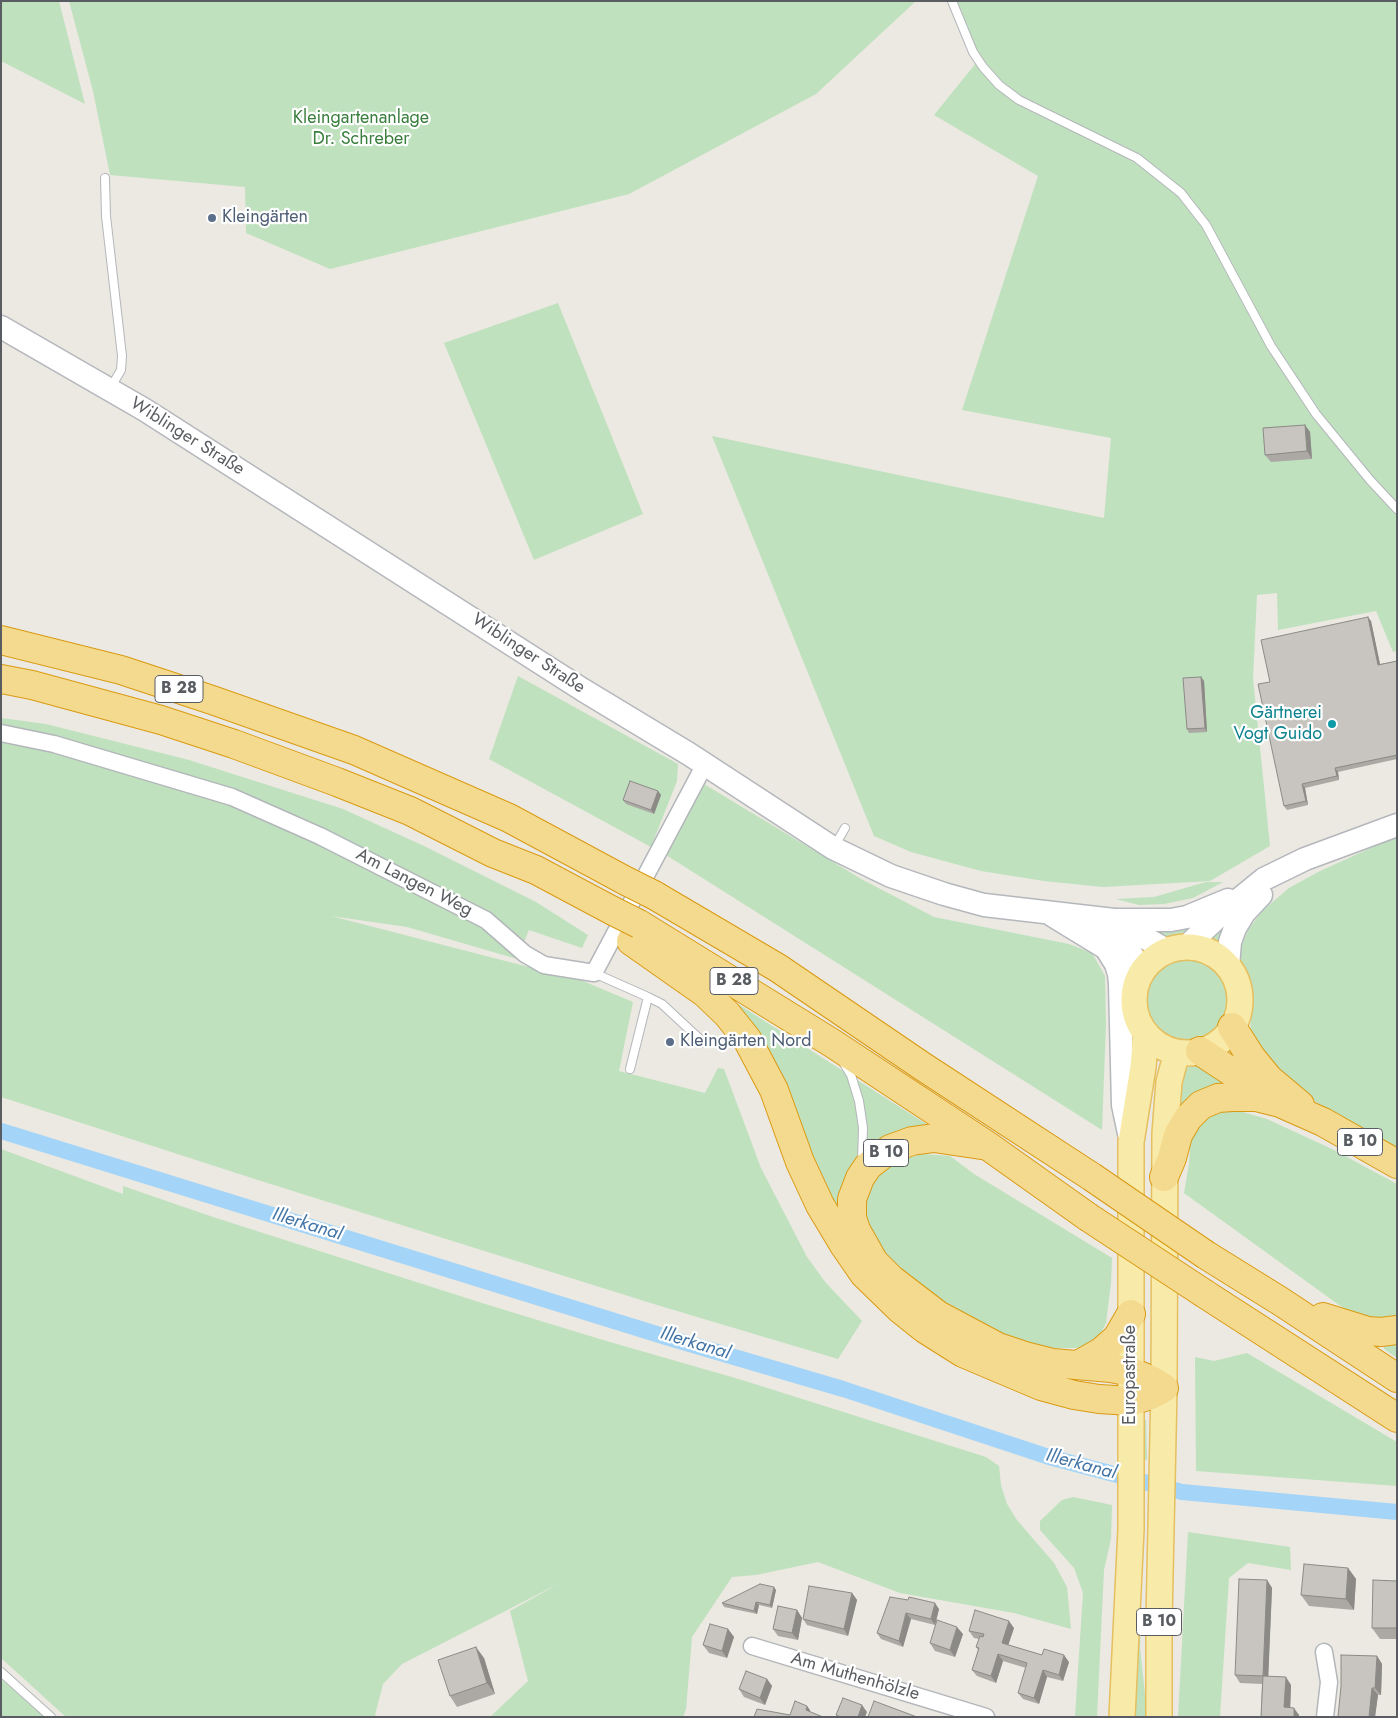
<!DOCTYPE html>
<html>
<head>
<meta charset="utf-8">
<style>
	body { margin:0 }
	#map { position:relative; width:1398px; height:1718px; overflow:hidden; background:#ebe9e1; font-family:Jost,sans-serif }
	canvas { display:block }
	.frame { position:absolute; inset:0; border:2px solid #595c60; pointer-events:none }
</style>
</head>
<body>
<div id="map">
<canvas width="1398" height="1718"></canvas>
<div class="frame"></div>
</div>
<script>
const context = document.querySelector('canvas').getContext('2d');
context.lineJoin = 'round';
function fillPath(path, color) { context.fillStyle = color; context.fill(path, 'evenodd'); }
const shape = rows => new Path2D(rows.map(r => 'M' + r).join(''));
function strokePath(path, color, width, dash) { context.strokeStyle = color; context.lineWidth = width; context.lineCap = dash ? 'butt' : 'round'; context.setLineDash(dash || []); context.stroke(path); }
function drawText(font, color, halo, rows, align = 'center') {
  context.font = font + ' Jost,sans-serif'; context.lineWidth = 4.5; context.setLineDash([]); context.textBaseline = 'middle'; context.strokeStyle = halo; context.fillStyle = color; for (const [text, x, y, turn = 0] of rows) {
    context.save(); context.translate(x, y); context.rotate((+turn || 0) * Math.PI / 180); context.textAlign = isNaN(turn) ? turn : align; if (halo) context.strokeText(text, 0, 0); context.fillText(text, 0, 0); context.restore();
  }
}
fillPath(shape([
	[1,1,59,1,85,104,1,61],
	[69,1,916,1,816,94,629,194,330,269,246,233,245,187,110,175,93,91],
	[955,1,1397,1,1397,651,1393,652,1376,611,1278,630,1277,593,1257,595,1253,678,1270,846,1210,881,1103,887,1044,881,981,871,911,852,874,836,712,436,1104,518,1111,438,962,410,1038,176,934,115,980,58,974,49],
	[558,303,643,514,534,560,444,343],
	[518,676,678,764,677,781,651,847,489,759],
	[1,718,46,724,189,760,343,809,424,846,536,902,588,935,582,948,529,930,517,959,407,927,331,916,583,981,633,1002,619,1071,705,1093,718,1068,724,1069,761,1168,807,1257,826,1283,862,1321,838,1359,657,1305,261,1181,1,1097],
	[704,784,863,880,934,917,1069,944,1092,953,1105,976,1106,1024,1102,1130,666,855],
	[1397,836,1397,1149,1302,1094,1257,1047,1251,1033,1249,982,1240,963,1241,948,1248,930,1262,911,1289,888,1318,872],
	[1206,882,1223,882,1193,898,1164,904,1139,905,1116,899,1154,897],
	[1246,899,1222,949,1204,942],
	[1208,915,1184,939,1174,941,1161,938,1137,925],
	'1145 1000a42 42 0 1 1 84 0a42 42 0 1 1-84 0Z',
	[730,999,928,1125,896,1138,844,1227],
	[1205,1064,1248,1092,1182,1110,1174,1105,1185,1069,1193,1065],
	[1215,1109,1232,1109,1267,1119,1334,1150,1397,1184,1397,1322,1364,1322,1339,1305,1184,1193,1189,1164,1191,1131],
	[1,1149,123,1194,123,1186,213,1217,482,1303,603,1340,742,1380,986,1457,999,1466,1001,1485,1007,1504,1017,1520,1054,1563,1067,1587,1071,1629,1014,1613,900,1593,818,1562,756,1575,732,1577,692,1637,686,1709,683,1717,490,1717,528,1681,510,1611,560,1583,402,1664,383,1684,375,1715,377,1717,66,1717,1,1658],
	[922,1154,950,1156,974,1174,1112,1258,1111,1283,1106,1323,1098,1338,1079,1348,1043,1348,1003,1339,948,1308,873,1248,863,1223,866,1192,887,1164],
	[1397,1338,1397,1358,1384,1349,1384,1340],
	[1247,1353,1397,1442,1397,1486,1196,1471,1195,1357,1214,1361],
	[1142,1420,1146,1420,1147,1460,1143,1459],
	[1073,1497,1112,1505,1111,1539,1104,1570,1097,1717,1075,1717,1083,1593,1074,1568,1040,1530,1040,1521,1062,1500],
	[1188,1532,1290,1547,1291,1570,1248,1563,1229,1578,1220,1717,1178,1717],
	[1137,1617,1141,1617,1140,1648,1145,1694,1145,1717,1135,1717],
	[1,1679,45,1717,1,1717]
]), '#bfe1be');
strokePath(shape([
	[1,1131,666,1337,843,1389,1049,1457,1182,1492,1397,1512]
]), '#a4d4f8', 16);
const lane = shape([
	[952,1,973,52,983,67,999,85,1019,100,1137,158,1181,193,1206,225,1271,346,1316,414,1370,480,1397,509],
	[105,178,106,216,122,356,121,370,111,387],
	[834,847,845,828],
	[594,973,648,997],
	[843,1062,851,1075,859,1101,863,1128,862,1162],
	[630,1069,648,997,662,1004,704,1043],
	[1,1672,51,1717]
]);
const street = shape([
	[1,733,54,744,232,797,320,836,486,920,525,954,544,965,594,973,705,764],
	[752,1646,986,1717],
	[1324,1652,1329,1682,1325,1717]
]);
const secondary = shape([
	[1,327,145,410,583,690,689,754,833,848,891,876,944,894,984,905,1114,920,1168,951],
	[1052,915,1106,948,1116,964,1119,974,1120,984,1123,1105,1130,1138],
	[1116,920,1171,920,1187,917,1228,900],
	[1099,925,1116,937,1127,947,1135,960,1139,978],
	[1186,947,1221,914,1264,879,1305,859,1397,825],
	[1228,966,1230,942,1235,928,1244,913,1261,895]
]);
const primary = shape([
	'1134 1000a53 53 0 1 1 106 0a53 53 0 1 1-106 0Z',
	[1122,1717,1131,1529,1131,1142,1143,1067,1146,1034],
	[1159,1717,1159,1621,1164,1388,1165,1134,1169,1082,1177,1052]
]);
const highway = shape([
	[1,640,121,670,212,700,354,750,509,818,626,881],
	[1,679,32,685,161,720,234,744,337,782,410,811,493,853,536,870,613,911],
	[654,895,778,968,922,1066,1092,1177],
	[639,924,832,1043,988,1146,1088,1217],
	[631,941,705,993,727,1014,747,1039,774,1090,800,1162,820,1205,844,1245,864,1274,900,1309,925,1329,963,1353,1041,1386,1074,1395,1099,1399,1131,1401,1151,1395,1164,1388,1151,1380,1131,1372,1111,1368,1053,1363,1025,1356,998,1347,938,1315,891,1279,874,1262,856,1230,852,1218,852,1199,860,1178,868,1166,890,1149,912,1141,934,1138,988,1146],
	[1232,1027,1251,1057,1269,1079,1300,1105],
	[1200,1051,1270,1097],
	[1164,1177,1172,1158,1178,1135,1188,1118,1201,1105,1218,1098,1232,1097,1256,1097,1280,1103,1323,1122,1397,1164],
	[1206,1255,1280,1301,1397,1378],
	[1205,1294,1397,1418],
	[1323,1317,1368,1331,1381,1332,1397,1330],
	[1078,1365,1101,1352,1117,1338,1131,1314]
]);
strokePath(lane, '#b3b6ba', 10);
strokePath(street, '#b3b6ba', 19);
strokePath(secondary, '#b4b7bc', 25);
strokePath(primary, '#e5bf60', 28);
strokePath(highway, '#da9a12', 30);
strokePath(lane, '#fff', 8);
strokePath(street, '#fff', 16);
strokePath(secondary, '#fff', 22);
strokePath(primary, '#f8eba9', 25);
strokePath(highway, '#f4da8f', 28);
const highwayBridge = shape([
	[626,881,654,895],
	[613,911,639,924],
	[1092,1177,1206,1255],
	[1088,1217,1205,1294]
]);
strokePath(highwayBridge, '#da9a12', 30, []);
strokePath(highwayBridge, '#f4da8f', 28);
fillPath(shape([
	[1305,425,1310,432,1312,459,1271,462,1265,455],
	[1371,621,1380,664,1397,661,1397,759,1338,772,1339,780,1305,788,1308,805,1287,810,1284,806,1270,682],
	[1201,677,1204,681,1207,732,1189,733,1187,729],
	[658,791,661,795,654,814,626,804,623,800],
	[1348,1568,1356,1579,1354,1610,1309,1606,1301,1595],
	[1267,1580,1272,1588,1268,1677,1291,1685,1290,1707,1299,1715,1299,1717,1261,1717,1262,1684,1240,1683,1235,1675],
	[1397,1581,1397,1639,1380,1639,1372,1628],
	[776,1590,772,1608,759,1605,757,1614,724,1607,722,1603],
	[852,1593,857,1600,848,1636,807,1625,803,1619],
	[890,1597,939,1609,935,1625,911,1619,903,1647,881,1639,877,1633],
	[797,1610,802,1618,798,1640,778,1636,773,1629],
	[1014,1628,1008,1645,1042,1655,1069,1662,1063,1681,1047,1677,1039,1704,1023,1699,1018,1693,1026,1668,1003,1661,996,1683,977,1676,972,1670,978,1650,976,1647,979,1639,974,1638,969,1631],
	[728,1629,734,1637,727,1658,709,1653,703,1645],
	[963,1634,955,1657,935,1651,930,1643],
	[1377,1656,1382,1664,1381,1695,1378,1695,1375,1717,1338,1717],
	[484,1658,495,1694,457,1707,450,1696],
	[767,1679,772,1686,765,1705,744,1697,739,1689]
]), '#aca9a5');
fillPath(shape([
	[1305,425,1310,432,1312,459,1307,451],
	[1368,617,1371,621,1381,669,1378,665],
	[1201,677,1204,681,1207,732,1205,728],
	[1335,768,1338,772,1339,780,1337,776],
	[1302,784,1305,788,1308,805,1306,801],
	[658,791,661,795,654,814,651,810],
	[1348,1568,1356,1579,1354,1610,1346,1599],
	[1267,1580,1272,1588,1268,1684,1263,1676],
	[774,1587,776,1590,772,1608,770,1605],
	[852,1593,857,1600,848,1636,844,1629],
	[756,1602,759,1605,757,1614,754,1611],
	[935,1603,939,1609,935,1625,931,1619],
	[797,1610,802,1618,798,1640,792,1633],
	[906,1613,911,1619,903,1647,899,1641],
	[1009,1621,1014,1628,1007,1649,1002,1643],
	[957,1627,963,1634,955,1657,950,1650],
	[728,1629,734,1637,727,1658,722,1651],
	[476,1647,484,1658,495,1694,487,1683],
	[998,1654,1003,1661,996,1683,991,1676],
	[1064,1655,1069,1662,1063,1681,1059,1675],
	[1377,1656,1382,1664,1381,1695,1375,1688],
	[1043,1670,1047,1677,1039,1704,1034,1698],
	[1286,1677,1291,1685,1290,1715,1284,1707],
	[767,1679,772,1686,765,1705,760,1698],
	[1372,1688,1378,1695,1375,1717,1369,1717],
	[862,1705,867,1712,865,1717,858,1717],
	[807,1706,810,1710,809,1715,806,1710],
	[1294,1708,1299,1715,1299,1717,1294,1717]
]), '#8c8a86');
const building = shape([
	[1305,425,1307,451,1265,455,1263,428,1305,425],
	[1368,617,1378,665,1397,661,1397,755,1335,768,1337,776,1302,784,1306,801,1284,806,1258,684,1270,682,1261,640,1368,617],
	[1201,677,1205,728,1187,729,1183,678,1201,677],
	[630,781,658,791,651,810,623,800,630,781],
	[1304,1564,1348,1568,1346,1599,1301,1595,1304,1564],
	[1239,1579,1267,1580,1263,1676,1235,1675,1239,1579],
	[1373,1580,1397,1581,1397,1628,1372,1628,1373,1580],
	[760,1584,774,1587,770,1605,756,1602,754,1611,722,1603,760,1584],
	[809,1586,852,1593,844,1629,803,1619,809,1586],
	[890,1597,908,1600,909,1597,935,1603,931,1619,906,1613,899,1641,877,1633,890,1597],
	[778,1606,797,1610,792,1633,773,1629,778,1606],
	[975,1610,1009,1621,1002,1643,1042,1655,1044,1649,1064,1655,1059,1675,1043,1670,1034,1698,1018,1693,1027,1663,998,1654,991,1676,972,1670,979,1648,976,1647,980,1636,983,1637,984,1634,969,1631,975,1610],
	[937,1620,957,1627,950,1650,930,1643,937,1620],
	[710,1624,728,1629,722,1651,703,1645,710,1624],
	[476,1647,487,1683,450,1696,438,1660,476,1647],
	[1341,1655,1377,1656,1375,1688,1372,1688,1369,1717,1338,1717,1341,1686,1341,1655],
	[746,1671,767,1679,760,1698,739,1689,746,1671],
	[1263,1676,1286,1677,1284,1707,1294,1708,1294,1717,1261,1717,1263,1676],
	[843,1698,862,1705,858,1717,841,1717,836,1715,843,1698],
	[795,1701,807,1706,806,1710,823,1717,754,1717,757,1709,790,1715,795,1701],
	[874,1701,917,1717,868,1717,874,1701]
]);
fillPath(building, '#c8c5c0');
strokePath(building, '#8c8a86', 1);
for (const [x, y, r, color] of [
	[212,218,5,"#5c6f8a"],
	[1332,724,5,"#0f9aa8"],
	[670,1042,5,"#5c6f8a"]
]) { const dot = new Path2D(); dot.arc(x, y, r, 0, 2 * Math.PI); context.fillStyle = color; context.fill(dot); strokePath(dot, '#fff', 2); }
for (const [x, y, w] of [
	[179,689,48],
	[734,981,48],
	[1360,1142,45],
	[886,1153,45],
	[1159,1622,45]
]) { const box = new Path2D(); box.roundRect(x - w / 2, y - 13.5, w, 27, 4); context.fillStyle = '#fff'; context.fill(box); strokePath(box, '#595c60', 1); }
drawText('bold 16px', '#595c60', null, [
	["B 28",179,689],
	["B 28",734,981],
	["B 10",1360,1142],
	["B 10",886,1153],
	["B 10",1159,1622]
]);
drawText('18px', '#3a7e3d', '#fff', [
	["Kleingartenanlage",361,119],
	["Dr. Schreber",361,140]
]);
drawText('18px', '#4e5e75', '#fff', [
	["Kleingärten",222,218],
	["Kleingärten Nord",680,1042]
], 'left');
drawText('18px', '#595c60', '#fff', [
	["Wiblinger Straße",187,437,32],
	["Wiblinger Straße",528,654,33],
	["Am Langen Weg",414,883,27],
	["Europastraße",1131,1375,-90],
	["Am Muthenhölzle",855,1677,16]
]);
drawText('18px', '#0d838f', '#fff', [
	["Gärtnerei",1322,714],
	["Vogt Guido",1322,735]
], 'right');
drawText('italic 19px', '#4475a7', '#fff', [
	["Illerkanal",307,1225,17],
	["Illerkanal",695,1344,17],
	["Illerkanal",1081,1465,15]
]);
</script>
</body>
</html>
